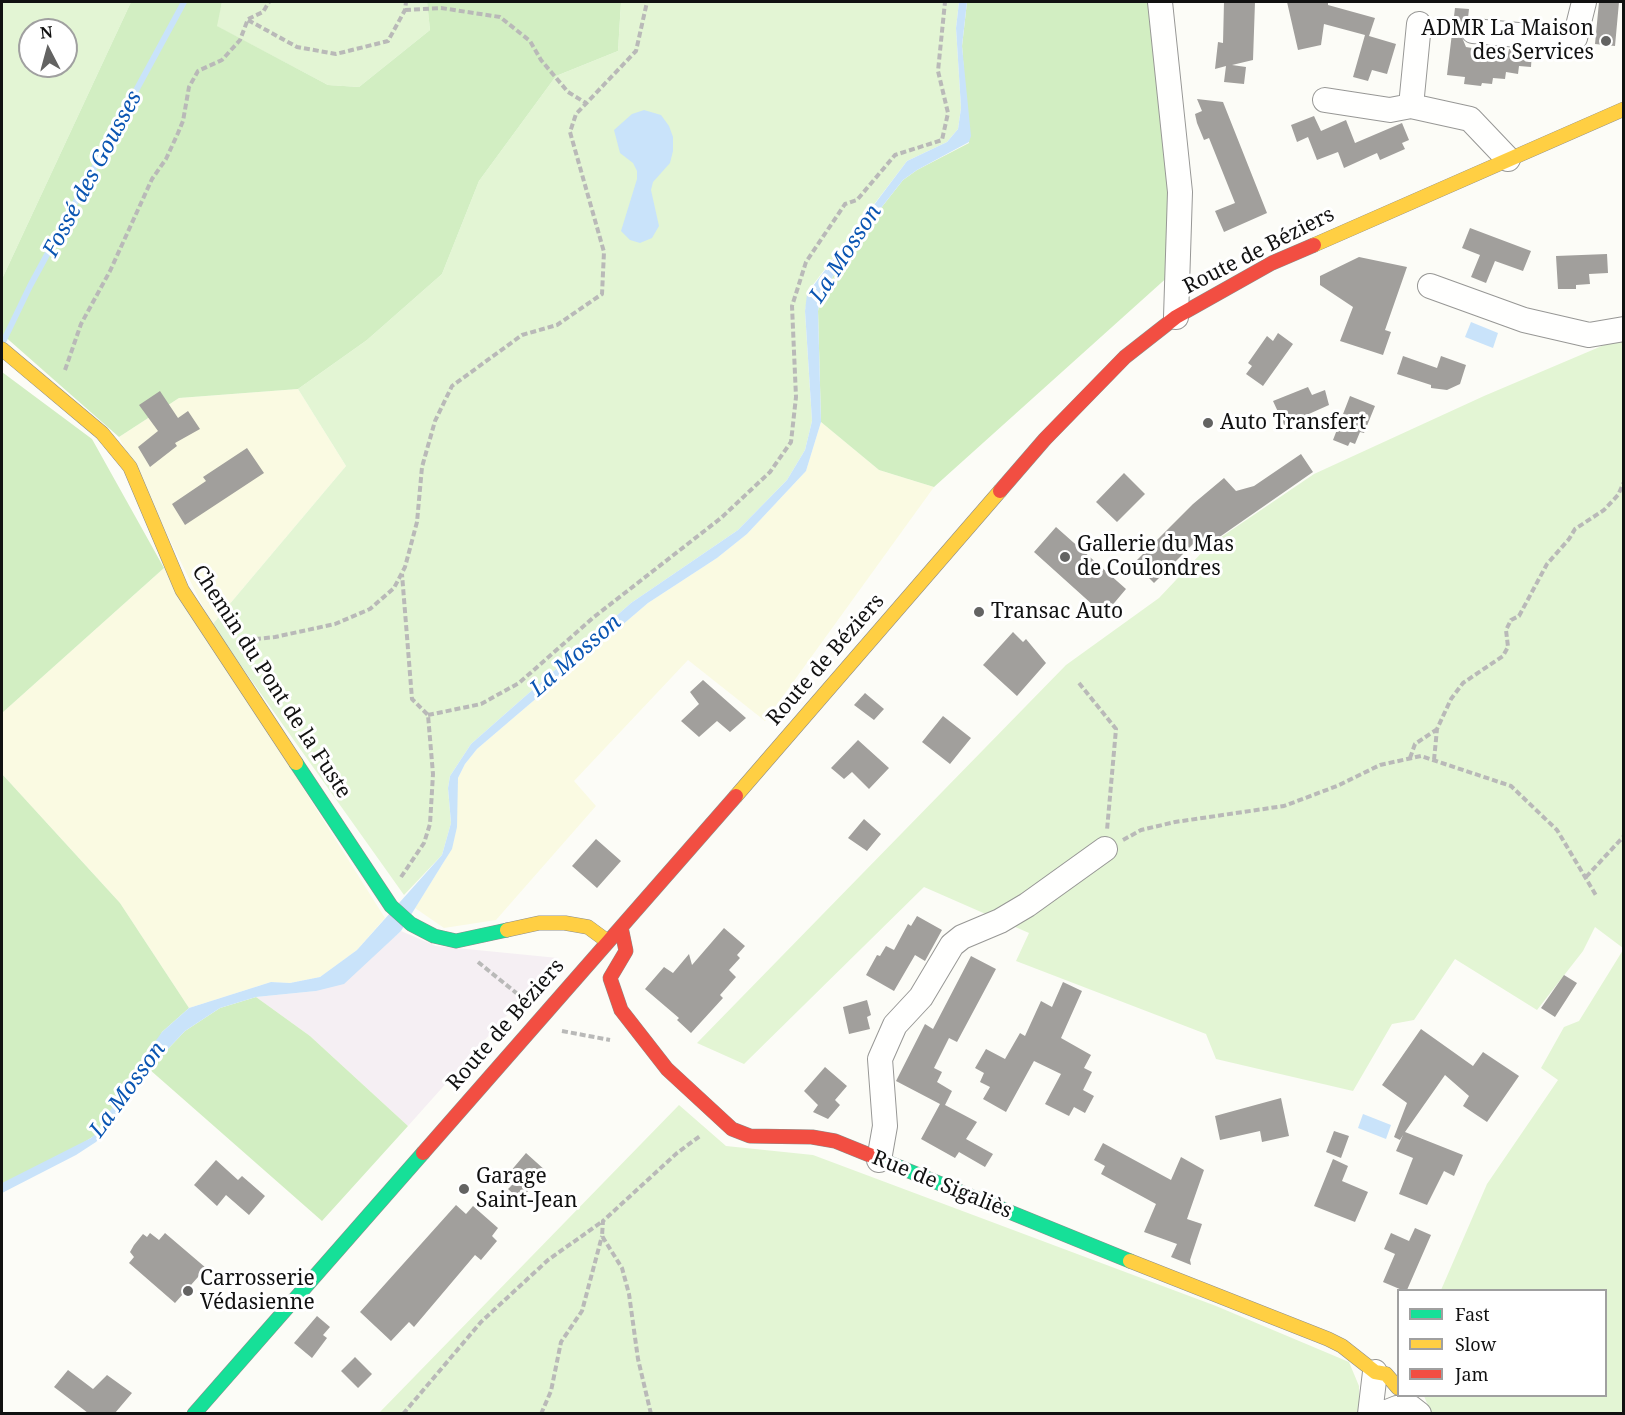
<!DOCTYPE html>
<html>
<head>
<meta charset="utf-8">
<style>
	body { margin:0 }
	#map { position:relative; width:1625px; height:1415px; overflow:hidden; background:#fcfcf7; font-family:"Noto Serif",serif }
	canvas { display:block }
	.frame { position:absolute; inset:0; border:3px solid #111; pointer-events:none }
	.legend { position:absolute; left:1397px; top:1289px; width:210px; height:108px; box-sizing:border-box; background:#fff; border:2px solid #a0a0a0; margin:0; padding:8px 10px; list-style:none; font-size:18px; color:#111 }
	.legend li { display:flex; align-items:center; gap:12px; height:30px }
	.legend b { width:30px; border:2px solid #a0a0a0 }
	.north { position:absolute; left:18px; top:18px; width:60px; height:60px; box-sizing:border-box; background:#fff; border:2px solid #a0a0a0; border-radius:50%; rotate:354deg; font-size:16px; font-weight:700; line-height:24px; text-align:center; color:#111 }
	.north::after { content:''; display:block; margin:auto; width:21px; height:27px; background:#636362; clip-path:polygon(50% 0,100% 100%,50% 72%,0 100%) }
</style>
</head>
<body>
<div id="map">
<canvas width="1625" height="1415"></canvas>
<div class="frame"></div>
<ul class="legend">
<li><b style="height:8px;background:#16e098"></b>Fast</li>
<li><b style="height:8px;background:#ffcf43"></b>Slow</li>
<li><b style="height:8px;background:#f24e42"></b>Jam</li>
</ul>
<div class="north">N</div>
</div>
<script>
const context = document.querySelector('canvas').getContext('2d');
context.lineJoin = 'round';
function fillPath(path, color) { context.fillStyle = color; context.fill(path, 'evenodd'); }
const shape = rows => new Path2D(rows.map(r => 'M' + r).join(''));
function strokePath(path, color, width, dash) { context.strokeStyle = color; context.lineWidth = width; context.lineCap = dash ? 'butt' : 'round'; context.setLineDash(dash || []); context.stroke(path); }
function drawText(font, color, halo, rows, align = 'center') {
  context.font = font + ' "Noto Serif",serif'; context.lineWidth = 6; context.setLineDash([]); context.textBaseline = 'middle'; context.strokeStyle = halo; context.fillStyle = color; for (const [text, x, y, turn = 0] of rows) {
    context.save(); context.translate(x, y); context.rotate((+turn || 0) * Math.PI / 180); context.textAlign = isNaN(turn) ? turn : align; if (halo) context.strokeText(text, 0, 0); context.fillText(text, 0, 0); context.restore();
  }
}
fillPath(shape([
	[401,931,436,946,558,958,408,1126,310,1036,256,997,316,991,382,947]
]), '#f5eff3');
fillPath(shape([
	[298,389,346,466,212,625,119,437,179,398],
	[821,422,879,470,934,487,765,721,688,660,574,781,596,806,496,920,444,928,415,908,445,860,458,778,465,764,477,749,648,603,717,558,747,534,806,471],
	[164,568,385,918,357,950,320,977,290,983,271,982,189,1008,120,903,2,774,2,713]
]), '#fafae2');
fillPath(shape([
	[2,2,131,2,2,279],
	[30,30,66,30,66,66,30,66],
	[222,2,427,2,430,30,359,87,328,85,216,26],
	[621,2,959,2,956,28,961,108,958,129,947,142,907,161,809,290,805,311,812,421,805,450,787,480,738,530,631,603,471,744,450,776,448,788,451,823,442,855,404,895,212,625,346,466,298,389,367,340,442,274,479,181,556,76,618,51],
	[1623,337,1623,948,1595,927,1583,951,1537,1010,1455,959,1414,1020,1392,1024,1353,1091,1216,1059,1206,1034,1016,961,1029,933,924,887,744,1064,697,1043,1066,665,1159,598,1208,546,1314,474,1484,396],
	[1623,950,1623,1413,1431,1413,1424,1396,1606,1396,1606,1290,1441,1290,1487,1184,1558,1080,1541,1068,1564,1027,1579,1021],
	[679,1105,726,1146,813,1155,1216,1306,1349,1362,1359,1386,1359,1414,378,1414]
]), '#e3f5d4');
fillPath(shape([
	[131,2,222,2,217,26,328,85,359,87,430,30,427,2,621,2,618,51,556,76,479,181,442,274,367,340,298,389,179,398,119,437,2,334,2,279],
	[967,2,1155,2,1174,191,1171,274,934,487,879,470,821,422,818,311,821,295,859,236,903,180,917,170,969,143,962,46],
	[2,372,92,439,164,568,2,713],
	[2,774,120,903,189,1008,162,1032,146,1068,107,1128,2,1193],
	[256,997,310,1036,408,1126,322,1221,149,1069,185,1031,220,1008]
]), '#d2eec2');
fillPath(shape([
	[959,2,967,2,962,46,971,136,969,142,917,170,903,180,859,236,821,295,818,311,821,422,806,471,747,534,717,558,648,603,477,749,465,764,458,778,457,827,452,849,445,860,401,931,344,984,316,991,256,997,220,1008,185,1031,149,1069,145,1070,114,1122,96,1142,76,1155,2,1193,2,1183,91,1138,100,1130,124,1085,162,1032,189,1008,271,982,290,983,320,977,357,950,442,855,451,823,448,788,450,776,471,744,631,603,738,530,787,480,805,450,812,421,805,311,807,294,907,161,947,142,958,129,961,108,956,28],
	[644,110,661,115,669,126,673,137,673,151,670,163,653,182,651,190,659,226,652,238,640,243,630,240,621,231,637,179,637,171,633,163,620,153,614,130,632,114],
	[1471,322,1498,333,1493,348,1465,337],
	[1363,1114,1391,1125,1386,1139,1358,1128]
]), '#c9e3fa');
strokePath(shape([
	[4,340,30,286,184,2]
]), '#c9e3fa', 6);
fillPath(shape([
	[1224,2,1255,2,1253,60,1232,65,1246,67,1244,84,1224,82,1226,66,1215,69,1218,42,1223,43],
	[1287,2,1328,2,1328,5,1375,18,1369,36,1396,44,1387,74,1372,70,1368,81,1353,77,1365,35,1324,24,1321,45,1298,50],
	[1599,2,1619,2,1615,46,1595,44],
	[1455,8,1469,9,1468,18,1462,22,1459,30,1466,47,1508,54,1509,49,1532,51,1531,67,1519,66,1518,74,1506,72,1505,79,1493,78,1492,84,1482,83,1481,86,1464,84,1465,77,1447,75],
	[1197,99,1223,102,1267,213,1224,232,1215,211,1235,203,1209,138,1204,140,1197,123,1195,114,1202,111],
	[1314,116,1321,131,1346,120,1355,143,1402,123,1409,140,1402,143,1405,149,1380,160,1377,153,1344,168,1338,152,1317,160,1308,137,1297,142,1291,125],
	[1470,228,1531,251,1523,271,1495,261,1486,283,1471,277,1480,255,1462,248],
	[1607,254,1608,273,1589,274,1590,284,1576,285,1576,289,1558,289,1556,256],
	[1359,257,1407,267,1385,330,1391,332,1383,355,1340,341,1353,307,1320,285,1320,276],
	[1278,333,1293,344,1263,386,1246,374,1252,366,1248,363,1267,336,1273,341],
	[1403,356,1437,368,1441,356,1466,365,1460,384,1447,390,1431,388,1431,385,1397,374],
	[1308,387,1312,395,1325,390,1329,405,1284,425,1273,401],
	[160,391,178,418,188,411,200,429,175,443,177,446,150,467,138,447,158,431,139,405],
	[1350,396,1375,406,1364,433,1360,432,1355,444,1350,442,1348,446,1333,440],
	[247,448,264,473,185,525,172,504,206,481,203,477],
	[1301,454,1313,472,1208,545,1201,536,1154,583,1134,563,1193,504,1224,478,1236,491,1254,486],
	[1124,473,1145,494,1117,522,1096,502],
	[1056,527,1126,589,1104,615,1034,552],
	[1013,632,1023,642,1026,639,1046,663,1017,696,983,665],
	[703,680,746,718,730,732,717,721,699,737,681,721,699,704,690,692],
	[865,693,884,709,874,720,854,705],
	[943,716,971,738,950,764,922,742],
	[858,740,889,768,869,789,852,772,844,779,831,768],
	[864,819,881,834,867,851,848,838],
	[596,839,621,861,597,888,572,866],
	[917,916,942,930,925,961,915,955,894,991,866,975,877,955,880,956,886,946,894,950,908,924,911,926],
	[724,928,745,946,737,955,740,958,729,970,736,977,720,995,723,998,691,1033,677,1020,679,1018,645,989,664,967,673,973,689,954,692,965],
	[971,956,996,969,957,1042,949,1038,934,1068,942,1072,937,1082,952,1091,945,1105,977,1122,966,1139,993,1154,985,1167,959,1152,955,1158,921,1139,940,1104,896,1081,925,1024,933,1029],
	[1564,975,1577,983,1555,1017,1541,1008],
	[1063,982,1082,991,1061,1038,1091,1055,1084,1068,1092,1072,1083,1090,1094,1096,1085,1113,1074,1107,1069,1116,1045,1104,1061,1074,1034,1061,1006,1112,983,1099,990,1087,980,1082,984,1073,975,1068,986,1049,1005,1059,1020,1033,1025,1036,1041,1001,1052,1007],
	[867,1000,871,1015,867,1017,870,1029,849,1034,843,1007],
	[1421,1029,1473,1066,1483,1052,1519,1076,1487,1122,1463,1106,1469,1096,1445,1075,1405,1132,1463,1155,1454,1176,1444,1171,1427,1205,1399,1194,1413,1158,1396,1151,1403,1135,1400,1140,1394,1137,1407,1103,1382,1085],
	[825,1067,847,1086,835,1100,840,1105,828,1119,813,1112,818,1105,804,1091],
	[1281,1098,1289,1136,1262,1142,1260,1131,1220,1140,1215,1116],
	[1334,1131,1349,1136,1341,1158,1326,1152],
	[1103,1143,1171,1180,1181,1157,1204,1170,1187,1219,1202,1224,1190,1260,1191,1265,1171,1257,1177,1244,1144,1232,1156,1204,1101,1174,1105,1166,1094,1160],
	[526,1153,546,1171,520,1200,508,1189,511,1186,504,1179],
	[1333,1159,1348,1166,1342,1181,1368,1192,1355,1222,1314,1206],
	[216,1160,238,1180,242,1176,265,1196,249,1215,226,1195,217,1206,194,1185],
	[456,1205,466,1214,473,1206,498,1228,492,1236,497,1241,481,1260,475,1255,414,1327,409,1322,391,1341,360,1312],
	[1415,1228,1431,1235,1407,1290,1402,1290,1383,1282,1395,1254,1384,1249,1391,1233,1409,1241],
	[150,1233,159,1240,165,1233,206,1268,175,1303,129,1263,134,1257,130,1252,134,1245,143,1234,147,1237],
	[317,1316,330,1327,323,1335,327,1338,312,1358,294,1343],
	[355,1357,372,1374,358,1388,341,1371],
	[68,1370,93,1389,107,1375,132,1393,115,1413,88,1413,54,1387]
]), '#a19f9c');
const street = shape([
	[1160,2,1180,192,1176,317],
	[1419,24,1411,106,1470,119,1508,159],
	[1473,31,1563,39,1575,38,1584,2],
	[1325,100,1390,110,1411,106],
	[1430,286,1524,320,1589,335,1624,329],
	[879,1160,885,1126,880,1059,895,1025,921,997,952,945,962,937,1000,921,1027,905,1105,849],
	[1370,1414,1375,1372],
	[1382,1414,1397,1408,1410,1407,1419,1414]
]);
const fast = shape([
	[296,763,391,906,411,924,434,936,456,941,507,930],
	[877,1158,1130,1261],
	[194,1414,423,1153]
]);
const slow = shape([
	[1314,245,1624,109],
	[2,349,102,433,130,467,182,590,296,763],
	[736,796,1000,491],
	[507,930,539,923,565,923,588,927,607,941],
	[1130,1261,1328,1339,1342,1346,1375,1372,1386,1374,1398,1388]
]);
const jam = shape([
	[1000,491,1045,439,1125,357,1176,317,1272,263,1314,245],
	[621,927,626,951,610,978,621,1010,667,1069,732,1129,750,1136,812,1137,835,1141,877,1158],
	[423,1153,736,796]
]);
strokePath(street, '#979795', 26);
strokePath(fast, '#8d8d8b', 15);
strokePath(slow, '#8d8d8b', 15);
strokePath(jam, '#8d8d8b', 15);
strokePath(shape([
	[405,10,441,8,500,17,530,41,541,60,568,92,586,103],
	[248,20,297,47,336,54,388,41,405,10,406,2],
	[65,370,81,324,110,271,152,179,166,159,178,133,183,121,189,87,198,71,222,60,240,40,248,19,263,12,269,2],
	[1624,447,1624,448],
	[246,640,275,637,335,624,370,609,394,588,405,567,417,522,422,467,435,421,452,386,522,335,557,325,602,294,604,252,570,132,576,114,636,51,647,2],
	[1079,683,1116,729,1107,830],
	[428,715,481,704,519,683,594,617,721,518,770,472,791,442,796,397,792,306,806,262,845,204,857,200,895,155,942,140,948,113,938,71,945,2],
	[1410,758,1415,744,1436,730],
	[1434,760,1437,729,1451,699,1463,683,1503,656,1508,647,1506,630,1511,620,1519,616,1547,564,1569,539,1575,529,1604,510,1618,495,1624,482],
	[1123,840,1141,830,1175,822,1284,806,1337,786,1380,765,1421,756,1511,786,1557,830,1597,897],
	[401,877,424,843,430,824,433,774,428,715,412,699,402,574],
	[1586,877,1624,836],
	[478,962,520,996],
	[562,1031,610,1040],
	[403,1414,481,1322,548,1260,603,1221],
	[541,1414,551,1391,561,1342,582,1311,602,1236],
	[651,1414,638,1359,629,1294,622,1268,602,1236,603,1221,677,1153,700,1136]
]), '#b9b9b8', 4, [6, 3]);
strokePath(street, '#fffffe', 24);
strokePath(fast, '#16e098', 14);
strokePath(slow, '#ffcf43', 14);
strokePath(jam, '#f24e42', 14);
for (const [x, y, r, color] of [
	[1606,41,6,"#636362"],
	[1208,423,6,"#636362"],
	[1065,557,6,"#636362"],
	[979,612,6,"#636362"],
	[464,1189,6,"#636362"],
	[188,1291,6,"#636362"]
]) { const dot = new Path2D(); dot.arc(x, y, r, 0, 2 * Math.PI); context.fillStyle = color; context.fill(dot); strokePath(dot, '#fff', 2); }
drawText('21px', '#111', '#fff', [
	["ADMR La Maison",1594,29,"right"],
	["des Services",1594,53,"right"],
	["Auto Transfert",1220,423],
	["Gallerie du Mas",1077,545],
	["de Coulondres",1077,569],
	["Transac Auto",991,612],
	["Garage",476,1177],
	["Saint-Jean",476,1201],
	["Carrosserie",200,1279],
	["Védasienne",200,1303]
], 'left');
drawText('21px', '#111', '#fff', [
	["Route de Béziers",1259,251,-27],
	["Route de Béziers",826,660,-49],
	["Chemin du Pont de la Fuste",271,682,57],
	["Route de Béziers",506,1025,-49],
	["Rue de Sigaliès",942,1185,22]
]);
drawText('italic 22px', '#0a55b2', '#fff', [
	["Fossé des Gousses",93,174,-62],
	["La Mosson",846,254,-57],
	["La Mosson",576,656,-41],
	["La Mosson",128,1090,-54]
]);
</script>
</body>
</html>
